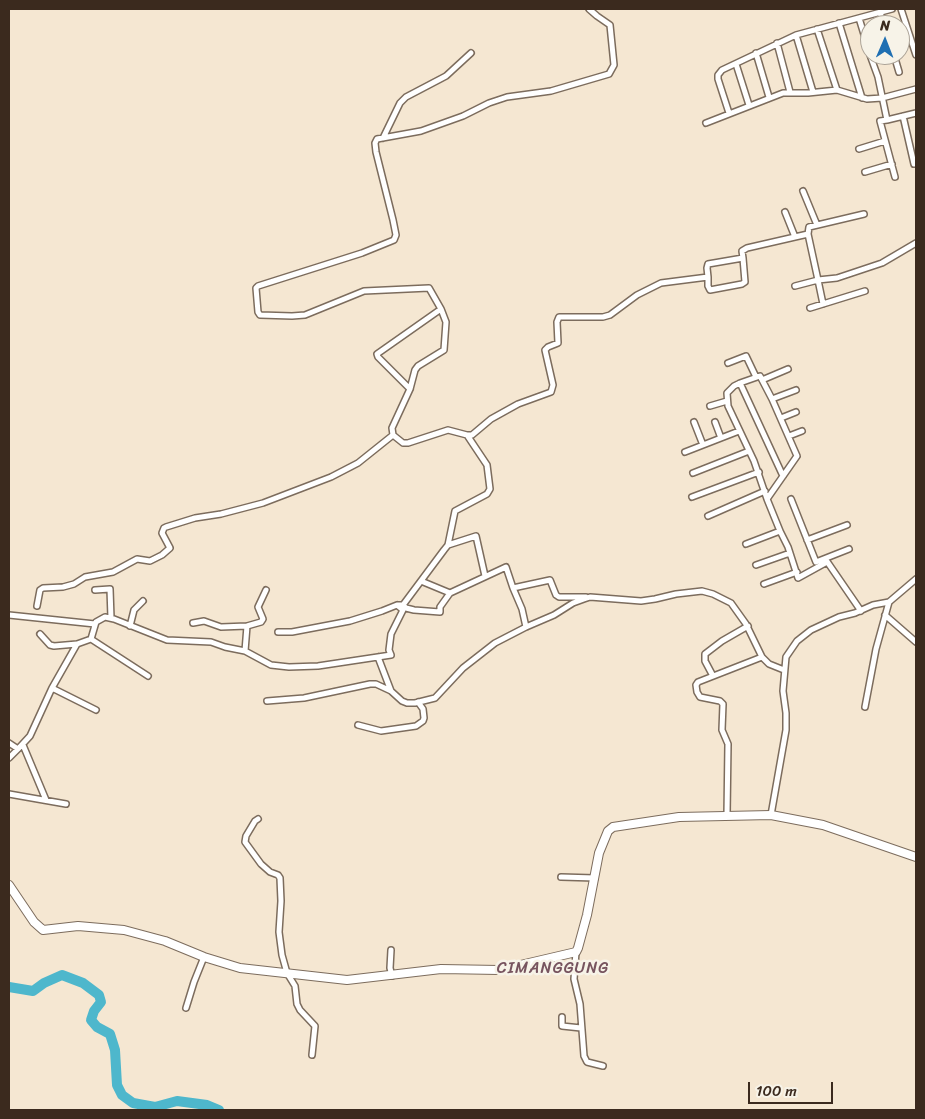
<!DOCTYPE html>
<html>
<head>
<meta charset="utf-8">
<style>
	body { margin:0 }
	#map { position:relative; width:925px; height:1119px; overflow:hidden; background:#f5e7d2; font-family:Sriracha,sans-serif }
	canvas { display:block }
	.frame { position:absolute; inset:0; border:10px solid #3b2a1e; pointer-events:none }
	.north { position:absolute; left:860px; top:15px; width:50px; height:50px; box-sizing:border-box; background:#f7f3e8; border:1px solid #aca397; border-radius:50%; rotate:1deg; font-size:14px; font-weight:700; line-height:20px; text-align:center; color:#3b2a1e }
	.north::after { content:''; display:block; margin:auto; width:18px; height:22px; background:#1f6fb2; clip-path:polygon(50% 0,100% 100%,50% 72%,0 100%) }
	.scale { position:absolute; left:748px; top:1082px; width:85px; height:22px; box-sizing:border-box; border:2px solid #3b2a1e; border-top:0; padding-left:6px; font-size:15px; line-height:18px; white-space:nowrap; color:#3b2a1e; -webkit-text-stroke:4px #f7f3e8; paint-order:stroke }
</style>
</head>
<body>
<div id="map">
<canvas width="925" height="1119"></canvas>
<div class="frame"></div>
<div class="north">N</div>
<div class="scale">100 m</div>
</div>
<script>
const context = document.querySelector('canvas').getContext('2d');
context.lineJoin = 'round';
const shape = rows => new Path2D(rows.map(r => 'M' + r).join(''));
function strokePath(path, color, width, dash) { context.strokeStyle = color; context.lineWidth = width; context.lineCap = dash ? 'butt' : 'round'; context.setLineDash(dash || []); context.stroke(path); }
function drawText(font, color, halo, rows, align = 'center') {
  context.font = font + ' Sriracha,sans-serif'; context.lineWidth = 5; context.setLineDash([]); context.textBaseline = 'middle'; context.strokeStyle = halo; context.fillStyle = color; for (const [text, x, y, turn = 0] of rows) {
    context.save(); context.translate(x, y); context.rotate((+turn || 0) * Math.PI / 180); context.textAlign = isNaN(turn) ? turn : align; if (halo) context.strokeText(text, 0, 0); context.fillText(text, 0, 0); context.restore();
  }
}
strokePath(shape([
	[9,987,33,991,44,983,62,975,83,983,99,995,101,1002,94,1011,91,1020,97,1027,110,1034,115,1050,117,1085,122,1095,133,1103,155,1107,177,1101,207,1105,219,1110]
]), '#4eb7cc', 10);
const street = shape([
	[901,9,916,55],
	[880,12,884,25],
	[859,18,870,54],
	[839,23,862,98],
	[817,29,837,90],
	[796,35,813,92],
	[777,43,790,92],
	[756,53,769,97],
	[870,55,878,77,887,120,880,121,895,177],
	[894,55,899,72],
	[736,64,749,105],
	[729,113,718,79,718,75,722,70,796,35,892,9],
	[903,116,914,164],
	[887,120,916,113],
	[706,123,783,93,808,93,837,90,867,99,882,98,916,89],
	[383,138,400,103,406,97,446,76,471,53],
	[859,149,885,141],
	[865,172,892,164],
	[803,191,817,225],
	[785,212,795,237],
	[808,234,809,227,864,214],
	[708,277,708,286,710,290,742,284,745,282,743,258],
	[795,286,818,280,823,304],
	[810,308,865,291],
	[728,363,746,356,756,377],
	[762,380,788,369],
	[740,383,760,376,772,399,796,390],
	[410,389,378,357,377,354,441,309,429,288,364,291,305,315,292,316,260,315,258,312,256,288,258,286,362,253,394,240,396,235,393,220,376,152,375,143,377,139,421,131,463,116,489,103,507,97,551,91,609,74,614,65,610,25,597,16,589,9],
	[710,406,727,401],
	[781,418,796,412],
	[694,422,703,445],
	[715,422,721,438],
	[393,435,392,428,410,389,415,370,418,366,444,350,446,322,441,309],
	[789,436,802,431],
	[685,452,739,431],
	[693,473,749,451],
	[692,497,759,472],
	[767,499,754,461,728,406,727,393,734,386,740,383,783,476],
	[791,499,816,562,849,549],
	[708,516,765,491],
	[780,531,788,547,798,578,827,562],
	[807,540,847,525],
	[746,544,780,531,767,499,797,456,772,399],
	[448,545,476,536,485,576],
	[826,560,861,611],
	[756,565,790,553],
	[421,581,450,593],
	[764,584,797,572],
	[513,588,522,609,526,627],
	[95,590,110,589,111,618],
	[403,605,406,608,414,610,440,612,440,607,450,593,506,567,513,588,550,580,556,595,559,597,586,597],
	[37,606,40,590,43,588,63,587,74,584,85,577,113,572,137,559,150,561,162,555,170,548,162,533,164,528,166,527,195,518,221,514,263,503,331,477,358,463,393,435,403,443,408,443,448,430,467,435],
	[9,615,95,624],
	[885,615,916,642],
	[193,623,204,621,221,627,247,626,261,622,263,619,258,607,266,590],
	[130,626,134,610,143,601],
	[278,632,292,632,350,621,382,611,397,605],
	[40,634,50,645,54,646,77,644],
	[91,639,96,622,105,617,114,619,167,640,211,642,225,647,245,651,271,665,289,667,318,666,391,655,389,650,391,634,403,610,397,605,403,605,444,550,448,545,455,511,487,494,490,489,487,465,467,435,472,435,491,419,518,404,551,392,553,385,545,350,548,347,558,343,557,322,559,317,603,317,610,315,637,295,661,283,708,277,707,268,708,264,743,258,742,251,747,248,808,234,818,280,837,278,882,263,916,243],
	[245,651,247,626],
	[378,657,391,691,402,701,407,703,415,703,435,698,463,668,495,643,526,627,554,615,573,603,584,599,590,597,641,601,655,599,676,594,702,591,713,594,731,603,746,624,762,657,769,664,784,670],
	[713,676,705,661,705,654,722,641,748,626],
	[52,688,96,710],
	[267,701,304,698,370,684,376,684,391,691],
	[865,707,876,649,889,602],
	[358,725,381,731,416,726,423,721,424,718,423,709,418,702],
	[9,743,18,749,30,736,52,688,77,644,91,639,148,676],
	[23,745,46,800],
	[9,758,18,749],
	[9,794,66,804],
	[727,815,728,744,722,730,723,704,720,701,700,697,697,692,696,685,698,682,762,657],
	[771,815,786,730,786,713,783,691,786,657,797,641,811,630,839,617,855,613,873,605,889,602,916,579],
	[258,819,255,821,246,836,245,842,261,864,270,872,278,875,280,878,281,901,279,932,282,955,287,973,295,986,297,1004,300,1010,315,1026,312,1055],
	[561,877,595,878],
	[391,950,390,968,392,976],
	[576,952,574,979,580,1004,584,1056,587,1062,603,1066],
	[186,1008,194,982,204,957],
	[562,1017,562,1026,581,1028]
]);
const secondary = shape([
	[9,885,34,922,43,930,78,926,124,930,165,941,204,957,240,968,347,980,441,969,499,970,576,952,578,948,587,915,599,853,608,831,613,827,679,817,771,815,823,825,916,857]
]);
strokePath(street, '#7c6c5d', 8);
strokePath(secondary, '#7c6c5d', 10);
strokePath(street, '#fff', 5);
strokePath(secondary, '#fff', 8);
context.letterSpacing = '1px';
drawText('16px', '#77545f', '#f7f3e8', [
	["CIMANGGUNG",553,969]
]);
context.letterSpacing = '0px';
</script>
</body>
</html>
